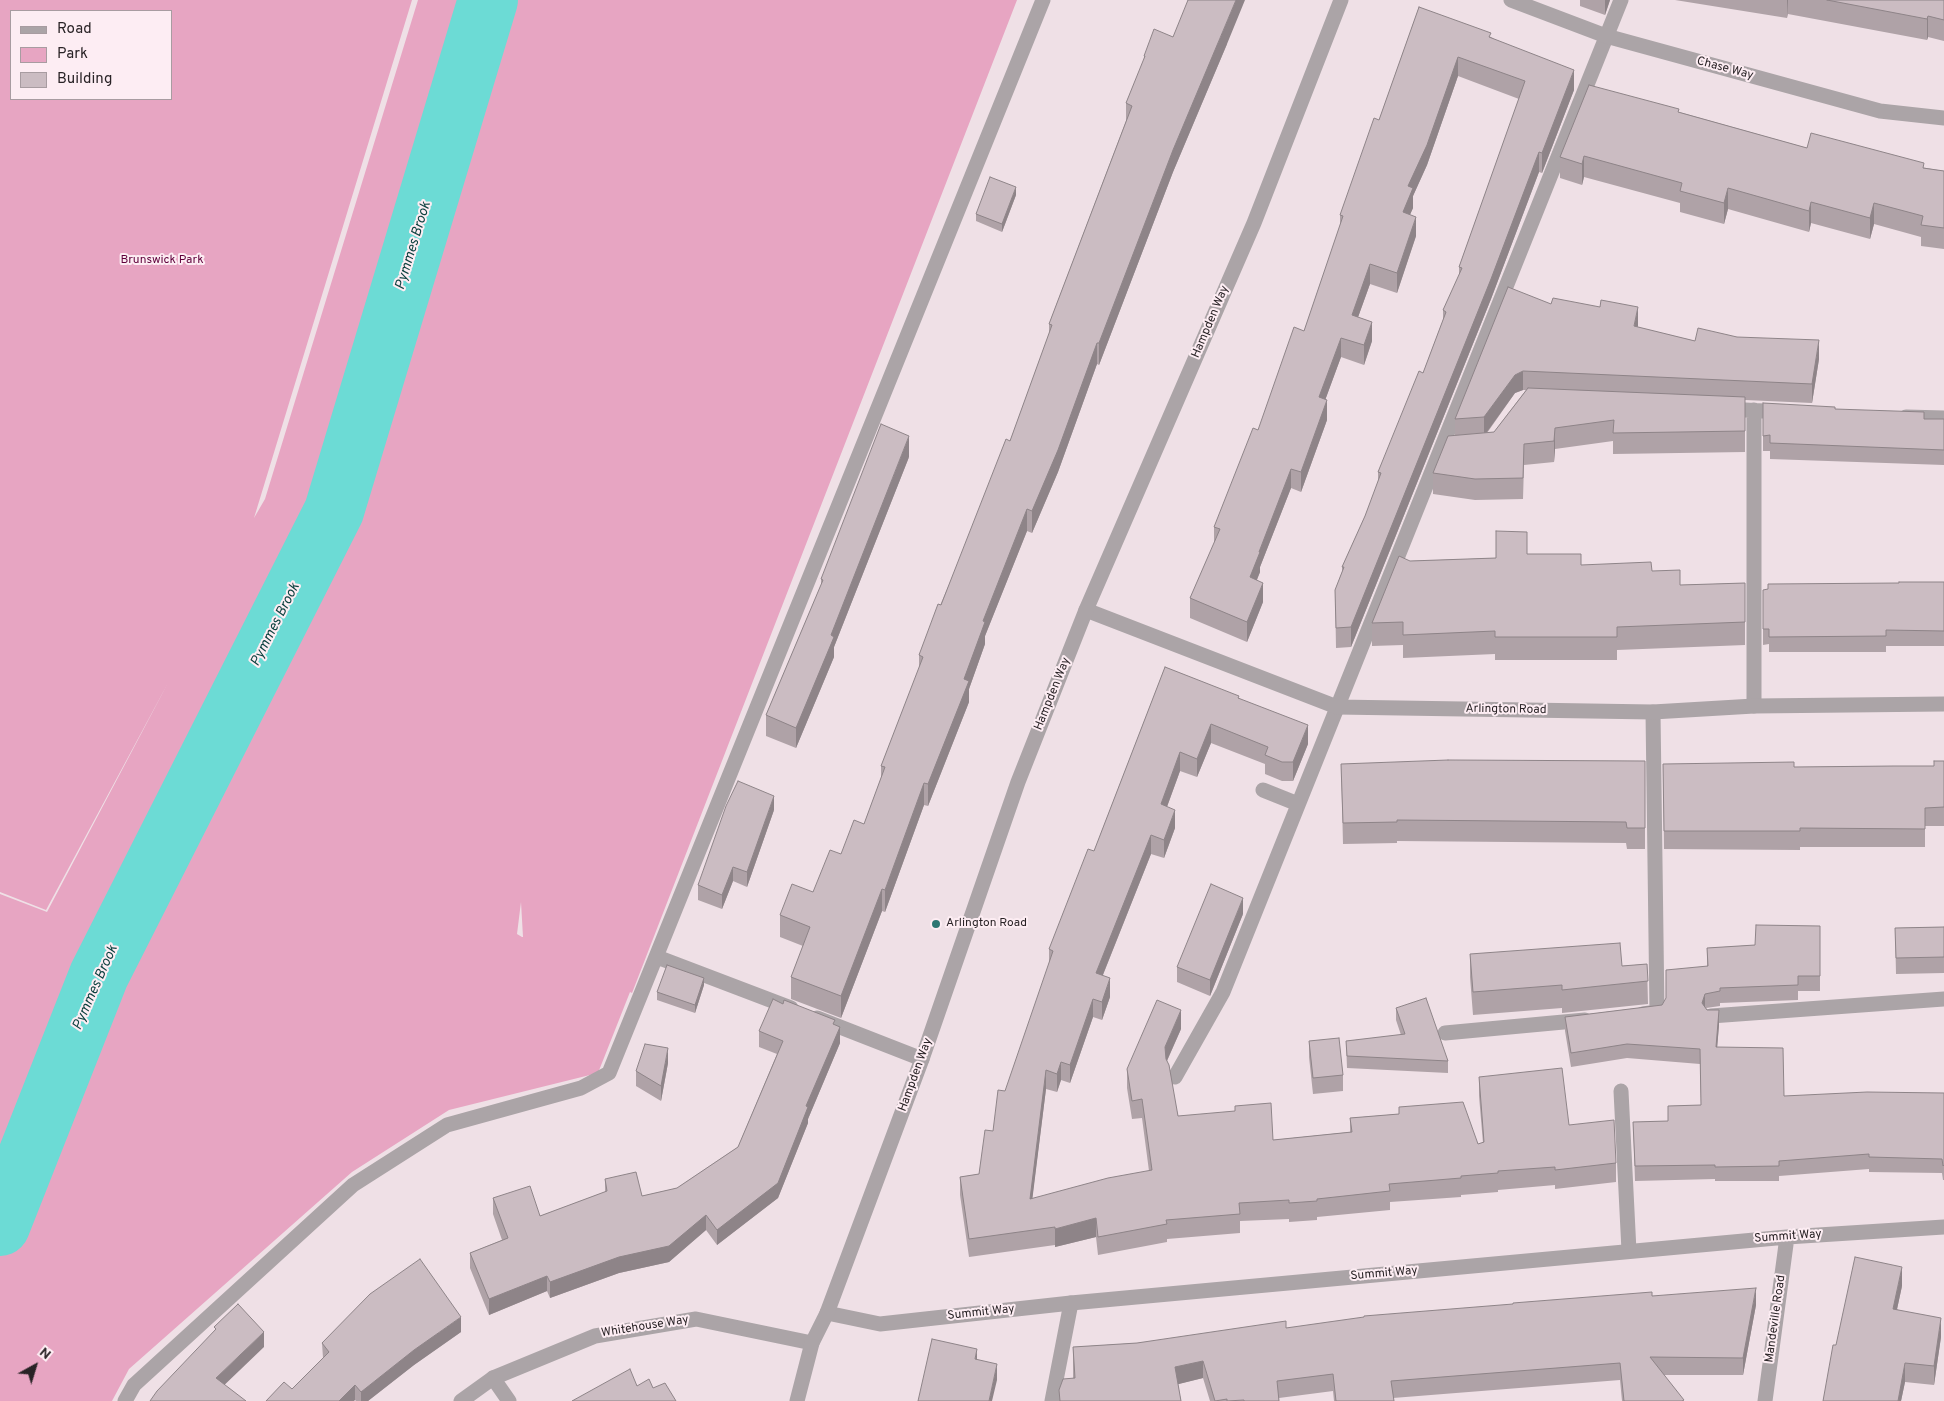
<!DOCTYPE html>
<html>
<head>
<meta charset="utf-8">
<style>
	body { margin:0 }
	#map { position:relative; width:1944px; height:1401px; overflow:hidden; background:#efe0e6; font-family:Overpass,sans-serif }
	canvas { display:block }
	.legend { position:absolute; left:10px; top:10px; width:162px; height:90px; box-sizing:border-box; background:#fdedf3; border:1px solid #a89ca1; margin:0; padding:6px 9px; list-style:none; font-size:15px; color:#292326 }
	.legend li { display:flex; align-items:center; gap:10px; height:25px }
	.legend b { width:25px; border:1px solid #a89ca1 }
	.north { position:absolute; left:10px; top:1341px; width:50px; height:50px; -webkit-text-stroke:4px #fdedf3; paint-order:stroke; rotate:39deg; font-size:14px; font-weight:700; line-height:20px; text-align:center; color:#292326 }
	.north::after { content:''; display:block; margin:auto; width:18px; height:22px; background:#292326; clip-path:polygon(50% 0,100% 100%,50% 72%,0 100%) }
</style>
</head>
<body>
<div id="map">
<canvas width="1944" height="1401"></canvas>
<ul class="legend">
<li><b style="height:6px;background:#aba4a7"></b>Road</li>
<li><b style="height:14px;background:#e7a5c2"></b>Park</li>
<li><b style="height:14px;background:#cbbcc2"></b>Building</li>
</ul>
<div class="north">N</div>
</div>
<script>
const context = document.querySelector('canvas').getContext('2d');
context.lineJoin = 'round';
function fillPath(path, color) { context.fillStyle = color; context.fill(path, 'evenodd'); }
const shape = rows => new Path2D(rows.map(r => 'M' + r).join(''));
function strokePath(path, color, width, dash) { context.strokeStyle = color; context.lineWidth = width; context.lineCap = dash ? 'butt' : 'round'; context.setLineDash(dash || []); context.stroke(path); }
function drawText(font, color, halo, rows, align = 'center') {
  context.font = font + ' Overpass,sans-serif'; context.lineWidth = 4; context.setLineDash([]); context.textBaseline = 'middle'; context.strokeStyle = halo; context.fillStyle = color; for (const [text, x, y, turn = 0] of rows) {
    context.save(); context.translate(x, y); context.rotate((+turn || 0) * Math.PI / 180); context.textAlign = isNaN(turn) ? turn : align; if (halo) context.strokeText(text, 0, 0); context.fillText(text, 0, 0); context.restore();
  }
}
fillPath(shape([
	[0,0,412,0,254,518,265,499,418,0,1017,0,632,993,630,992,598,1073,449,1110,352,1172,129,1369,112,1401,0,1401,0,894,47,912,169,681,46,910,0,892],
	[11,11,171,11,171,99,11,99],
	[521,902,523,937,522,937,517,934]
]), '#e7a5c2');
strokePath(shape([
	[0,1226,99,975,334,511,488,0]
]), '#6cdbd5', 60);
strokePath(shape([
	[1726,409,1783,412],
	[1754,410,1754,706],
	[1906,417,1944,418],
	[1263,790,1298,804],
	[657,957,791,1008],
	[1643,1014,1657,1012,1653,712],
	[1711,1016,1944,999],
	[817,1018,922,1059],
	[1445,1033,1585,1020],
	[1175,1077,1223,992,1621,0],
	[1621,1091,1629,1251],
	[493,1378,509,1401],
	[125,1401,134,1385,353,1185,447,1125,581,1088,609,1073,1043,0],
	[1052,1401,1071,1303]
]), '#aba4a7', 15);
strokePath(shape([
	[1511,0,1606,36,1880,111,1944,118],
	[1086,610,1337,707,1653,712,1754,706,1944,704],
	[827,1313,880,1324,1071,1303,1787,1237,1944,1227],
	[461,1401,493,1378,595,1336,696,1319,812,1343],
	[1765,1401,1787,1237]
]), '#aba4a7', 15);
strokePath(shape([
	[797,1401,812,1343,827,1313,922,1059,1018,782,1086,610,1254,223,1341,0]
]), '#aba4a7', 15);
fillPath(shape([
	[1580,0,1610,0,1605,15,1580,6],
	[1675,0,1944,0,1944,41,1928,37,1927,40,1788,14,1787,18],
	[1419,7,1491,37,1574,90,1542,173,1539,172,1491,299,1351,647,1336,648,1335,590,1342,572,1342,567,1365,516,1378,483,1378,472,1423,373,1443,320,1443,310,1459,276,1459,267,1519,99,1458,76,1427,165,1413,196,1413,208,1410,214,1416,236,1397,293,1370,284,1358,317,1372,341,1364,365,1341,357,1325,400,1327,420,1301,492,1291,488,1260,567,1260,572,1257,580,1263,602,1247,642,1190,618,1190,598,1214,544,1214,527,1304,331,1340,226,1340,215,1379,120],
	[1173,37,1227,44,1173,172,1099,365,1097,364,1058,472,1032,533,1027,531,985,636,985,644,969,689,969,702,928,806,924,805,885,912,882,911,841,1018,791,999,791,977,803,946,780,937,780,915,813,892,864,824,881,778,881,766,919,669,919,655,1010,441,1049,334,1049,324,1126,121,1126,103,1144,60,1144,56],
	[1679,112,1807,148,1944,171,1944,249,1921,246,1921,237,1874,224,1870,239,1811,223,1809,232,1728,209,1724,224,1680,212,1680,203,1584,177,1582,185,1560,178,1560,157],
	[1016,195,1002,232,976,221,976,214],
	[1551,304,1637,327,1695,341,1819,359,1812,403,1745,400,1745,452,1613,454,1613,441,1555,449,1554,462,1524,465,1523,499,1475,500,1433,494,1433,473,1455,435,1455,419],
	[1523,390,1526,390,1494,432,1487,433,1515,393],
	[1763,403,1835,409,1924,419,1944,419,1944,465,1770,459,1770,451,1763,451],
	[909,457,834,647,834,657,796,748,766,736,766,715,821,585,821,579],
	[1527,554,1581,565,1652,571,1680,585,1745,583,1745,645,1617,650,1617,660,1495,660,1495,654,1403,658,1403,645,1372,646,1372,623,1410,561,1496,558],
	[1944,582,1944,646,1886,646,1886,652,1769,652,1769,644,1763,645,1763,590],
	[1165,667,1239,698,1308,744,1293,781,1282,781,1265,774,1265,764,1211,743,1197,777,1180,771,1167,807,1175,828,1164,858,1151,854,1103,975,1110,997,1102,1020,1093,1017,1070,1083,1061,1080,1057,1092,1046,1089,1032,1199,1149,1171,1142,1118,1132,1119,1127,1088,1127,1069,1181,1029,1167,1061,1178,1116,1273,1140,1350,1132,1350,1118,1399,1114,1399,1107,1478,1144,1483,1143,1479,1096,1479,1077,1569,1125,1616,1163,1616,1182,1555,1189,1555,1185,1498,1190,1498,1192,1461,1195,1461,1197,1390,1202,1390,1210,1317,1217,1317,1220,1289,1222,1289,1219,1240,1221,1240,1233,1167,1239,1167,1242,1098,1255,1096,1237,1055,1247,1055,1245,969,1257,960,1195,960,1177,979,1174,993,1131,1049,965,1049,949,1094,851],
	[1645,761,1645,849,1627,849,1626,843,1397,841,1397,843,1343,844,1341,764],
	[1944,761,1944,826,1925,826,1925,847,1800,847,1800,850,1664,849,1663,764,1794,767,1934,766],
	[774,810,747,887,733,881,722,909,698,900,698,885],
	[1243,914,1210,996,1177,982,1177,967],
	[1820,926,1820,991,1798,991,1798,1000,1720,1003,1720,1006,1706,1008,1719,1025,1717,1047,1784,1096,1944,1093,1944,1180,1943,1180,1942,1173,1869,1172,1869,1169,1779,1176,1779,1181,1715,1181,1715,1179,1635,1181,1633,1122,1668,1121,1668,1106,1701,1105,1700,1064,1627,1058,1571,1067,1565,1031,1565,1017,1662,1005,1707,966,1707,948,1755,945],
	[1944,927,1944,973,1896,974,1895,928],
	[1470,954,1622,966,1647,964,1648,1004,1562,1013,1562,1008,1473,1015,1470,977],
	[704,985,695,1013,657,1000,657,992],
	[1396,1008,1448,1061,1448,1073,1347,1068,1346,1041,1401,1035,1396,1020],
	[835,1025,840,1043,808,1119,808,1123,778,1198,717,1245,706,1230,669,1262,619,1273,550,1298,547,1291,489,1315,470,1268,470,1253,502,1240,493,1214,493,1198,540,1216,605,1192,605,1179,642,1196,677,1188,738,1147,777,1054,759,1047,759,1031],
	[1309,1041,1343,1075,1343,1091,1313,1094,1309,1057],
	[668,1063,661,1101,636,1086,636,1071],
	[1902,1286,1897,1309,1941,1337,1934,1385,1905,1382,1901,1401,1823,1401,1836,1345],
	[1652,1296,1756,1305,1743,1375,1664,1375,1684,1401,1622,1401,1620,1380,1393,1398,1394,1401,1334,1401,1333,1391,1279,1398,1279,1401,1210,1401,1203,1378,1178,1384,1181,1401,1059,1401,1059,1390,1073,1378,1073,1347,1137,1343,1286,1328],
	[461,1332,414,1365,368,1401,356,1401,355,1400,292,1389,323,1358,322,1343]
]), '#afa2a7');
fillPath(shape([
	[1236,0,1245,0,1227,44,1173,172,1099,365,1099,343,1173,150],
	[1605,0,1610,0,1605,15],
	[1787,0,1788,0,1787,18],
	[1928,16,1928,37,1927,40,1927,19],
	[1458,57,1458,76,1427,165,1413,196,1413,208,1403,231,1403,212,1408,186],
	[1574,70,1574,90,1542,173,1542,153],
	[1539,152,1539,172,1491,299,1351,647,1351,627],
	[1584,156,1584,177,1582,185,1582,164],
	[1016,187,1016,195,1002,232,1002,224],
	[1728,188,1728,209,1724,224,1724,203],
	[1811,202,1811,223,1809,232,1809,211],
	[1874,203,1874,224,1870,239,1870,218],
	[1416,217,1416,236,1397,293,1397,273],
	[1370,264,1370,284,1352,334,1352,315],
	[1638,307,1638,326,1634,345,1634,326],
	[1372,322,1372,341,1364,365,1364,345],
	[1341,338,1341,357,1319,417,1319,397],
	[1819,340,1819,359,1812,403,1812,384],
	[1097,343,1097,364,1058,472,1032,533,1032,511],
	[1523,371,1523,390,1515,393,1484,436,1484,417,1515,375],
	[1327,400,1327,420,1301,492,1301,472],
	[1555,428,1555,449,1554,462,1554,441],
	[909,436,909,457,834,647,834,657,796,748,796,728,831,635],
	[1291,469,1291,488,1260,567,1260,572,1250,596,1250,577,1259,552],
	[1027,509,1027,531,985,636,985,644,969,689,969,702,928,806,928,784,983,621],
	[1263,583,1263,602,1247,642,1247,622],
	[1211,724,1211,743,1197,777,1197,759],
	[1308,725,1308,744,1293,781,1293,762],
	[1180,752,1180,771,1161,823,1161,804],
	[924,783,924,805,885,912,885,890],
	[774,796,774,810,747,887,747,872],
	[1175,810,1175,828,1164,858,1164,840],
	[1151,835,1151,854,1096,992,1096,973],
	[733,867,733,881,722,909,722,895],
	[882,889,882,911,841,1018,841,996],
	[1243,898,1243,914,1210,996,1210,980],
	[704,978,704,985,695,1013,695,1005],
	[1110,978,1110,997,1102,1020,1102,1002],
	[1705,994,1705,1009,1702,1003],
	[1093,999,1093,1017,1070,1083,1070,1065],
	[1181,1010,1181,1029,1165,1065,1165,1047],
	[1719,1010,1719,1025,1716,1062,1716,1047],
	[840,1027,840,1043,808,1119,808,1123,778,1198,717,1245,717,1230,806,1106],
	[668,1048,668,1063,661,1101,661,1086],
	[1061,1062,1061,1080,1057,1092,1057,1074],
	[1046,1070,1046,1089,1030,1218,1030,1199],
	[706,1215,706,1230,669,1262,619,1273,550,1298,550,1282],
	[1096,1218,1096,1237,1055,1247,1055,1229],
	[1902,1267,1902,1286,1893,1328,1893,1309],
	[547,1276,547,1291,489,1315,489,1299],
	[1756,1288,1756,1305,1743,1375,1743,1358],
	[461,1317,461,1332,414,1365,368,1401,361,1401,361,1392,414,1350],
	[1941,1318,1941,1337,1934,1385,1934,1366],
	[264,1332,264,1347,216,1393,216,1378],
	[977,1349,977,1365,975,1359],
	[1203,1361,1203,1378,1175,1385,1175,1367],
	[1905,1363,1905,1382,1901,1401,1898,1401],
	[997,1364,997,1380,992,1401,989,1401],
	[355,1385,355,1400,354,1401,339,1401]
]), '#8e8488');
const building = shape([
	[1188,0,1236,0,1173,150,1099,343,1097,343,1058,450,1032,511,1027,509,983,621,985,622,964,679,969,681,928,784,924,783,885,890,882,889,841,996,791,977,810,927,780,915,792,884,813,892,830,850,841,854,854,820,864,824,885,767,881,766,923,657,919,655,938,604,941,605,1006,439,1010,441,1052,325,1049,324,1132,106,1126,103,1145,56,1144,56,1154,29,1173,37,1188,0],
	[1827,0,1944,0,1944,20,1928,16,1927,19,1827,0],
	[1419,7,1491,33,1489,37,1574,70,1542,153,1539,152,1491,279,1351,627,1336,628,1335,590,1344,567,1342,567,1365,516,1381,473,1378,472,1419,371,1423,373,1446,312,1443,310,1462,268,1459,267,1525,81,1458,57,1427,145,1408,186,1413,188,1403,212,1416,217,1397,273,1370,264,1352,315,1372,322,1364,345,1341,338,1319,397,1327,400,1301,472,1291,469,1259,552,1260,552,1250,577,1263,583,1247,622,1190,598,1220,529,1214,527,1253,428,1258,430,1294,327,1304,331,1343,216,1340,215,1374,118,1379,120,1419,7],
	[1589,85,1679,109,1678,112,1807,148,1811,133,1924,163,1923,168,1944,171,1944,228,1921,225,1923,216,1874,203,1870,218,1811,202,1809,211,1728,188,1724,203,1680,191,1682,183,1584,156,1582,164,1560,157,1589,85],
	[990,177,1016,187,1002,224,976,214,990,177],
	[1508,287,1551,304,1553,298,1600,307,1601,300,1638,307,1634,326,1695,341,1698,328,1737,337,1819,340,1812,384,1523,371,1515,375,1484,417,1455,419,1508,287],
	[1528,388,1745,397,1745,431,1613,433,1614,420,1555,428,1554,441,1524,444,1523,478,1475,479,1433,473,1448,436,1494,432,1528,388],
	[1763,403,1835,407,1835,409,1924,412,1924,419,1944,419,1944,450,1770,443,1770,435,1763,436,1763,403],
	[881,424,909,436,831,635,834,637,796,728,766,715,823,580,821,579,881,424],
	[1496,531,1527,532,1527,554,1581,554,1581,565,1651,562,1652,571,1680,570,1680,585,1745,583,1745,622,1617,627,1617,637,1495,637,1495,631,1403,635,1403,622,1372,623,1399,556,1410,561,1496,558,1496,531],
	[1899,582,1944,582,1944,631,1886,630,1886,636,1769,637,1769,629,1763,629,1763,590,1768,589,1768,584,1899,583,1899,582],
	[1165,667,1239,696,1238,698,1308,725,1293,762,1282,762,1265,755,1268,747,1211,724,1197,759,1180,752,1161,804,1175,810,1164,840,1151,835,1096,973,1110,978,1102,1002,1093,999,1070,1065,1061,1062,1057,1074,1046,1070,1030,1199,1108,1178,1152,1170,1142,1099,1132,1101,1127,1069,1157,1000,1181,1010,1165,1047,1166,1059,1169,1065,1178,1116,1235,1111,1235,1106,1271,1103,1273,1140,1352,1132,1350,1118,1399,1114,1399,1107,1463,1102,1478,1144,1484,1142,1479,1077,1562,1068,1569,1125,1614,1120,1616,1163,1555,1170,1555,1167,1498,1171,1498,1173,1461,1176,1461,1178,1389,1184,1390,1191,1317,1199,1317,1201,1289,1203,1289,1200,1239,1203,1240,1214,1166,1220,1167,1224,1098,1237,1096,1218,1055,1229,1055,1227,969,1239,960,1177,979,1174,985,1130,993,1131,998,1090,1005,1091,1053,951,1049,949,1088,849,1094,851,1165,667],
	[1448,760,1645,761,1645,828,1627,828,1626,822,1397,820,1397,822,1343,823,1341,764,1448,760],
	[1934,761,1944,761,1944,807,1925,808,1925,829,1800,828,1800,831,1664,831,1663,764,1794,762,1794,767,1893,766,1934,766,1934,761],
	[738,781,774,796,747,872,733,867,722,895,698,885,726,806,738,781],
	[1211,884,1243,898,1210,980,1177,967,1211,884],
	[1756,925,1820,926,1820,976,1798,976,1798,985,1720,988,1720,991,1705,994,1702,1003,1707,1010,1719,1010,1716,1047,1783,1048,1784,1096,1867,1092,1944,1093,1944,1165,1943,1166,1942,1159,1869,1157,1869,1154,1779,1161,1779,1166,1715,1167,1715,1165,1635,1166,1633,1122,1668,1121,1668,1106,1701,1105,1700,1049,1627,1044,1571,1053,1565,1017,1662,1005,1666,998,1666,970,1708,966,1707,948,1755,945,1756,925],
	[1944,927,1944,957,1896,958,1895,928,1944,927],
	[1620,943,1622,966,1647,964,1648,981,1562,990,1562,985,1473,992,1470,954,1620,943],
	[667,965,704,978,695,1005,657,992,667,965],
	[1426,998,1448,1061,1347,1056,1346,1041,1405,1034,1396,1008,1426,998],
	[773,999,783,1004,784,1000,835,1020,833,1024,840,1027,806,1106,808,1107,778,1183,717,1230,706,1215,669,1246,619,1257,550,1282,547,1276,489,1299,470,1253,508,1238,493,1198,530,1186,540,1216,607,1191,605,1179,636,1172,642,1196,677,1188,738,1147,783,1041,759,1031,773,999],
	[1339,1038,1343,1075,1313,1078,1309,1041,1339,1038],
	[645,1044,668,1048,661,1086,636,1071,645,1044],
	[1855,1257,1902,1267,1893,1309,1941,1318,1934,1366,1905,1363,1898,1401,1823,1401,1833,1345,1836,1345,1855,1257],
	[420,1259,461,1317,414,1350,361,1392,355,1385,339,1401,266,1401,284,1382,292,1389,329,1352,322,1343,370,1294,420,1259],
	[1756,1288,1743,1358,1650,1357,1684,1400,1682,1401,1624,1401,1620,1363,1391,1381,1394,1401,1336,1401,1333,1374,1277,1381,1279,1401,1244,1401,1244,1400,1227,1401,1227,1399,1215,1401,1203,1361,1175,1367,1181,1401,1060,1401,1059,1390,1063,1379,1075,1378,1073,1347,1137,1343,1286,1321,1286,1328,1364,1317,1364,1316,1513,1304,1513,1303,1652,1292,1652,1296,1756,1288],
	[238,1304,264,1332,216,1378,246,1401,150,1401,157,1391,216,1329,214,1327,238,1304],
	[932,1339,977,1349,975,1359,997,1364,989,1401,918,1401,932,1339],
	[630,1369,637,1386,649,1379,653,1388,665,1383,676,1401,572,1401,630,1369]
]);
fillPath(building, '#cbbcc2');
strokePath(building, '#8e8488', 1);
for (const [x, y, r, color] of [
	[936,924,5,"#2e7773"]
]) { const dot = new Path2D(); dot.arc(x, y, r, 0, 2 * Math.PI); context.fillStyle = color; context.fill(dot); strokePath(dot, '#fdedf3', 2); }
drawText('12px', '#292326', '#fdedf3', [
	["Chase Way",1725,69,15],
	["Hampden Way",1211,322,-67],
	["Hampden Way",1053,694,-68],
	["Arlington Road",1506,710,1],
	["Hampden Way",916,1075,-70],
	["Summit Way",1788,1237,-4],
	["Summit Way",1384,1274,-5],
	["Summit Way",981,1313,-6],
	["Mandeville Road",1776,1319,-82],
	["Whitehouse Way",645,1327,-9]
]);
drawText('12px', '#5f003b', '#fdedf3', [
	["Brunswick Park",162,261]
]);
drawText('12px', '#292326', '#fdedf3', [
	["Arlington Road",946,924]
], 'left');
drawText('italic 14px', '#0e4240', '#fdedf3', [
	["Pymmes Brook",414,246,-73],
	["Pymmes Brook",276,625,-63],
	["Pymmes Brook",96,988,-66]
]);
</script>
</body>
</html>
